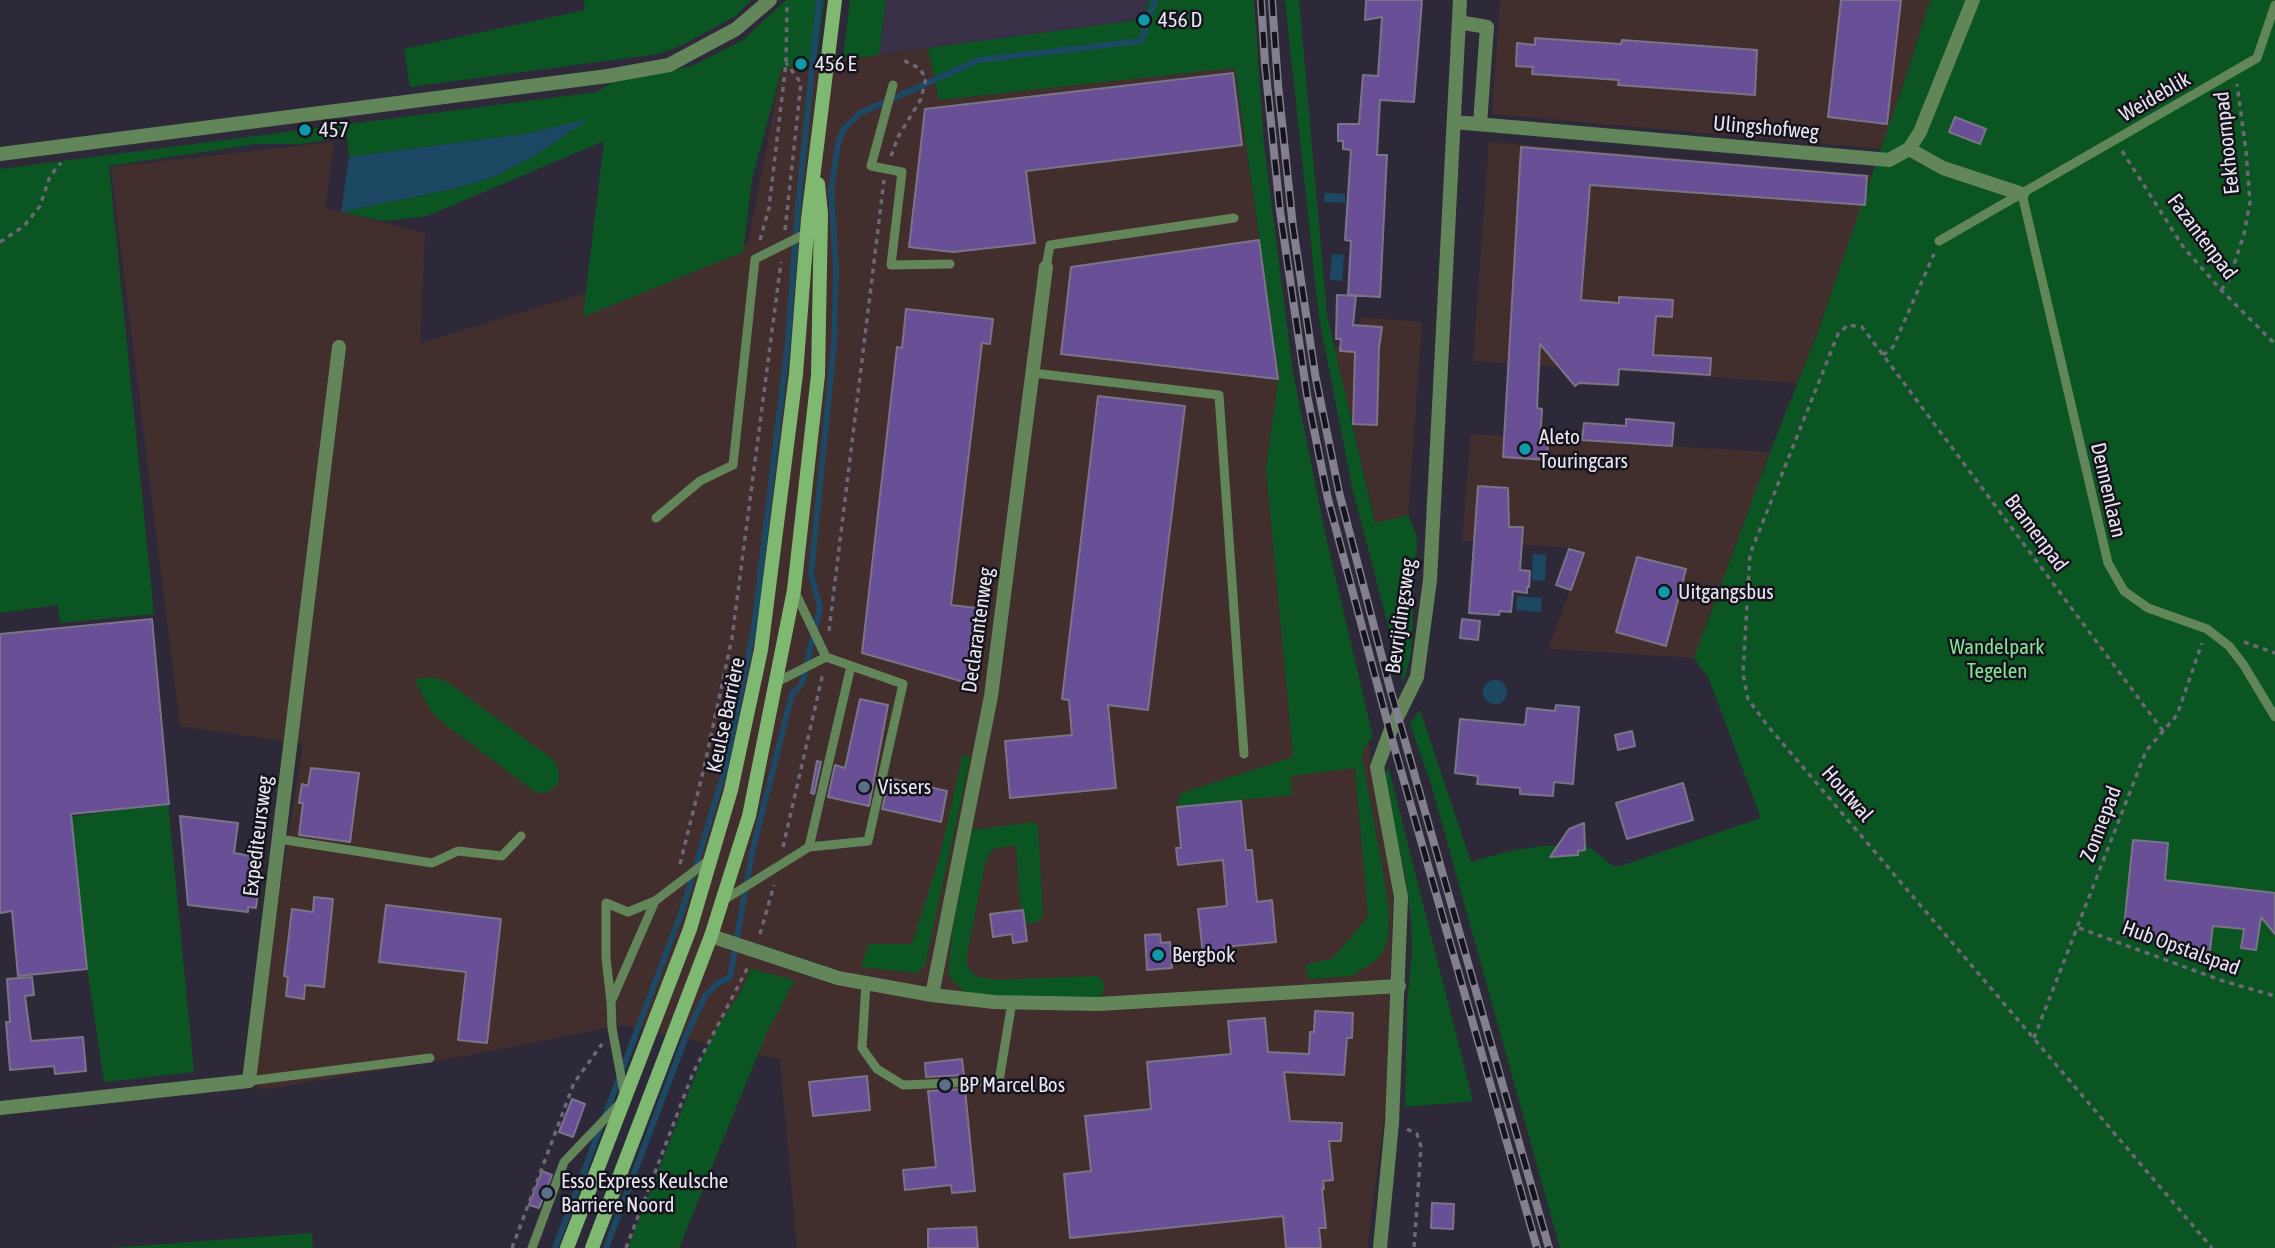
<!DOCTYPE html>
<html>
<head>
<meta charset="utf-8">
<style>
	body { margin:0 }
	canvas { display:block; background:#2e2939 }
</style>
</head>
<body>
<canvas width="2275" height="1248"></canvas>
<script>
const context = document.querySelector('canvas').getContext('2d');
context.lineJoin = 'round';
function fillPath(path, color) { context.fillStyle = color; context.fill(path, 'evenodd'); }
const shape = rows => new Path2D(rows.map(r => 'M' + r).join(''));
function strokePath(path, color, width, dash) { context.strokeStyle = color; context.lineWidth = width; context.lineCap = dash ? 'butt' : 'round'; context.setLineDash(dash || []); context.stroke(path); }
function drawText(font, color, halo, rows, align = 'center') {
  context.font = font + ' "Asap Condensed",sans-serif'; context.lineWidth = 5; context.setLineDash([]); context.textBaseline = 'middle'; context.strokeStyle = halo; context.fillStyle = color; for (const [text, x, y, turn = 0] of rows) {
    context.save(); context.translate(x, y); context.rotate((+turn || 0) * Math.PI / 180); context.textAlign = isNaN(turn) ? turn : align; if (halo) context.strokeText(text, 0, 0); context.fillText(text, 0, 0); context.restore();
  }
}
fillPath(shape([
	[886,0,1148,0,1145,19,879,55]
]), '#373047');
fillPath(shape([
	[1500,0,1930,0,1883,149,1492,114],
	[928,48,939,100,1235,68,1279,374,1266,468,1360,690,1393,896,1386,1104,1367,1248,797,1248,780,1059,622,1025,470,1055,261,1090,256,1082,262,1000,303,744,180,726,111,167,334,142,325,208,425,233,420,343,748,244,782,67],
	[1489,142,1883,176,1875,192,1797,383,1473,361],
	[1361,317,1422,322,1408,515,1376,524,1335,350,1336,346,1360,347],
	[1471,434,1770,452,1694,658,1548,649,1584,553,1577,548,1462,541]
]), '#422e2d');
fillPath(shape([
	[584,0,751,0,737,15,683,45,658,54,410,87,404,49,585,10],
	[786,0,824,0,816,64,782,68,752,179,743,252,583,317,604,141,427,216,384,221,341,212,452,189,494,177,534,156,587,120,524,134,349,157,347,136,301,144,256,144,109,166,154,614,60,623,58,605,0,613,0,169,597,92,616,80,692,66,743,40],
	[850,0,886,0,879,55,843,60],
	[1148,0,1254,0,1264,146,1293,373,1325,533,1373,737,1364,748,1362,757,1383,871,1389,912,1388,938,1383,951,1375,961,1352,976,1308,979,1306,964,1332,959,1368,917,1355,768,1291,776,1292,795,1177,806,1181,793,1293,757,1266,468,1279,374,1235,68,939,100,928,48,1145,19],
	[1285,0,1299,0,1327,315,1375,523,1408,515,1417,538,1411,654,1403,683,1352,487,1319,317],
	[1930,0,2275,0,2275,1248,1560,1248,1431,784,1410,724,1420,710,1471,862,1509,851,1542,846,1581,845,1589,847,1613,866,1621,866,1761,818,1709,679,1694,658,1770,452,1817,334,1906,76],
	[431,677,446,681,555,761,559,772,558,784,548,792,537,793,451,729,433,714,415,682,419,678],
	[963,754,970,758,925,965,917,973,861,967,869,944,912,944,940,856],
	[1388,766,1473,1101,1405,1107,1407,1004,1412,952,1411,919,1405,875,1388,794,1385,777],
	[168,803,194,1072,104,1082,78,906,70,817],
	[1033,822,1038,824,1043,917,1033,924,1025,922,1021,916,1016,845,992,849,985,864,967,954,967,966,975,976,995,980,1097,976,1104,982,1104,990,1099,1000,969,995,955,983,948,974,953,927,972,830],
	[751,969,795,980,766,1034,679,1248,628,1248,703,1056,717,1027,740,993],
	[312,1233,313,1248,110,1248]
]), '#0b5522');
fillPath(shape([
	[589,119,534,156,494,177,452,189,341,212,349,157,524,134],
	[1325,193,1345,194,1345,203,1324,202],
	[1332,254,1344,255,1342,281,1330,280],
	[1533,554,1546,555,1545,581,1532,580],
	[1517,596,1542,598,1541,612,1516,610],
	'1483 692a12 12 0 1 1 24 0a12 12 0 1 1-24 0Z'
]), '#1c4863');
strokePath(shape([
	[605,1116,683,908,725,769,754,627,788,340,798,207,819,0],
	[555,1248,601,1126],
	[606,1248,686,1036,705,996,717,984,730,977,752,853,792,694,802,684,820,607,811,574,834,344,836,268,831,190,838,144,843,130,860,113,979,60,1141,41,1155,0]
]), '#1c4863', 6);
const building = shape([
	[1366,0,1422,0,1414,102,1380,100,1377,155,1387,155,1380,297,1348,295,1351,241,1345,240,1351,150,1343,149,1343,141,1338,141,1338,124,1359,124,1363,75,1378,76,1382,17,1365,20,1366,0],
	[1841,0,1901,0,1887,124,1828,117,1841,0],
	[1535,38,1621,44,1622,40,1757,50,1755,95,1618,85,1619,80,1532,74,1533,67,1516,66,1517,43,1535,45,1535,38],
	[1233,73,1242,145,1026,171,1035,243,953,252,909,247,925,109,1233,73],
	[1955,117,1986,129,1980,144,1949,132,1955,117],
	[1521,147,1867,176,1865,205,1590,185,1581,300,1619,303,1619,297,1673,300,1672,317,1656,316,1653,355,1711,358,1710,375,1619,369,1618,385,1579,383,1575,386,1540,344,1537,408,1542,409,1540,441,1548,442,1547,460,1503,457,1521,147],
	[1259,240,1278,379,1061,354,1071,267,1259,240],
	[1337,295,1356,296,1353,325,1382,327,1379,348,1377,425,1353,424,1355,352,1340,351,1341,339,1336,339,1337,295],
	[906,309,993,319,990,344,982,343,951,605,977,608,968,683,862,653,897,347,902,348,906,309],
	[1098,396,1185,406,1148,710,1108,705,1116,788,1010,798,1005,741,1072,735,1069,700,1062,699,1098,396],
	[1626,419,1674,423,1672,446,1582,440,1584,423,1626,426,1626,419],
	[1478,486,1508,488,1509,527,1523,527,1520,570,1530,571,1529,587,1527,587,1527,593,1513,591,1511,612,1500,611,1499,615,1469,613,1478,486],
	[1569,549,1584,553,1571,590,1556,585,1569,549],
	[1637,557,1686,569,1666,646,1616,632,1637,557],
	[152,619,169,804,71,814,87,969,18,976,12,911,0,913,0,634,152,619],
	[1462,619,1480,621,1478,640,1460,638,1462,619],
	[860,699,888,705,869,806,828,797,835,765,845,768,860,699],
	[1556,705,1579,707,1573,784,1554,782,1553,796,1520,794,1520,788,1477,784,1478,776,1455,773,1460,719,1525,725,1527,708,1555,711,1556,705],
	[1632,731,1635,746,1618,750,1615,735,1632,731],
	[817,761,821,762,814,794,811,793,817,761],
	[311,768,359,773,350,842,299,835,303,803,299,803,302,784,308,786,311,768],
	[889,778,947,791,941,822,882,809,889,778],
	[1683,783,1693,820,1627,839,1616,803,1683,783],
	[1241,801,1246,850,1252,850,1257,902,1272,900,1276,942,1224,947,1225,953,1203,955,1198,909,1227,906,1223,860,1178,865,1176,848,1181,848,1177,807,1241,801],
	[180,816,238,823,234,853,262,858,256,908,248,907,248,912,188,905,180,816],
	[1584,823,1585,850,1578,851,1578,855,1550,857,1569,829,1584,823],
	[2133,840,2168,843,2165,880,2275,893,2275,934,2261,917,2256,950,2241,948,2244,929,2213,926,2209,958,2178,954,2180,942,2123,936,2133,840],
	[314,897,333,899,324,987,305,985,304,999,286,996,288,977,284,976,292,909,313,912,314,897],
	[386,905,501,919,487,1043,458,1040,466,972,379,962,386,905],
	[1023,910,1027,941,1013,943,1012,934,993,937,990,914,1023,910],
	[1160,934,1161,943,1170,942,1172,968,1147,970,1145,935,1160,934],
	[32,977,34,995,25,996,31,1041,83,1037,86,1071,55,1074,54,1066,10,1070,6,1022,10,1022,7,979,32,977],
	[1315,1011,1353,1013,1352,1038,1347,1038,1344,1075,1284,1072,1290,1121,1342,1123,1341,1141,1329,1141,1333,1180,1323,1181,1324,1189,1322,1189,1326,1228,1319,1228,1321,1248,1286,1248,1283,1216,1070,1238,1064,1174,1091,1171,1085,1116,1151,1109,1147,1062,1231,1054,1228,1021,1265,1018,1268,1052,1309,1054,1310,1032,1314,1032,1315,1011],
	[962,1059,964,1075,926,1077,925,1063,962,1059],
	[867,1076,870,1110,813,1116,809,1082,867,1076],
	[965,1089,975,1191,952,1193,951,1185,905,1190,903,1170,936,1167,928,1091,965,1089],
	[572,1099,585,1104,573,1137,559,1132,572,1099],
	[542,1171,552,1175,539,1208,529,1205,542,1171],
	[1432,1203,1454,1204,1453,1229,1431,1228,1432,1203],
	[976,1227,978,1248,928,1248,928,1229,976,1227]
]);
fillPath(building, '#695096');
strokePath(building, '#7a7488', 2);
strokePath(shape([
	[2122,151,2184,248,2221,290,2275,344],
	[891,156,898,137,921,99,926,78,919,68,903,60],
	[785,230,801,83,786,63],
	[760,240,769,208,786,63,787,2],
	[0,242,24,226,40,206,50,176,61,163],
	[2221,290,2229,280,2244,234,2250,202,2246,151,2237,84],
	[1883,355,1893,347,1934,254],
	[829,631,884,180],
	[2244,642,2275,653],
	[2163,731,1883,355,1862,327,1848,325,1838,334,1750,554,1743,674,1748,699,1767,725,2212,1248],
	[783,847,823,673],
	[680,864,704,768,732,638,781,262],
	[2079,928,2220,980,2275,996],
	[760,934,774,885],
	[2034,1038,2146,751,2177,715,2202,643],
	[1407,1129,1417,1134,1421,1147,1414,1248],
	[512,1248,574,1083,602,1044],
	[626,1248,693,1073,749,965]
]), '#6c6876', 3.5, [5, 5]);
strokePath(shape([
	[893,85,871,166,902,172,891,265,950,264],
	[2022,194,2108,563,2124,591,2148,608,2207,629,2229,646,2243,664,2275,717],
	[1939,241,2257,58,2275,5],
	[1046,267,1050,245,1234,218],
	[1033,373,1219,395,1244,754],
	[656,518,700,481,733,465,755,259,807,233],
	[777,682,826,657],
	[279,839,432,863,458,851,502,856,521,836],
	[809,847,851,666],
	[724,900,809,847,868,841,903,684,826,657,795,592],
	[866,983,862,1048,877,1069,903,1085,999,1081,1012,1002],
	[611,1002,606,958,606,903,628,912,655,901,709,860],
	[249,1081,430,1058],
	[532,1248,564,1162,625,1098,612,1028,611,1002,655,901]
]), '#628559', 9);
strokePath(shape([
	[1459,22,1487,27,1480,124],
	[1454,122,1889,160,1909,149,1920,132,1973,0],
	[1909,149,1943,168,2022,194],
	[0,154,608,76,669,65,736,29,770,0],
	[711,936,838,978,932,995,994,1002,1098,1004,1399,986],
	[932,995,991,696,1046,267],
	[0,1108,249,1081,339,347],
	[1380,1248,1392,1123,1401,897,1377,767,1390,732,1417,677,1430,580,1460,0]
]), '#628559', 14);
strokePath(shape([
	[567,1248,690,929,731,790,761,650,796,374,808,219,835,0],
	[592,1248,711,936,749,816,794,590,818,375,821,214,818,184]
]), '#7fb870', 14);
const rail = shape([
	[1261,0,1265,64,1280,211,1307,395,1328,499,1390,732,1537,1248],
	[1272,0,1278,85,1293,227,1315,374,1339,492,1391,692,1549,1248]
]);
strokePath(rail, '#837f8c', 8);
strokePath(rail, '#15131b', 5, [16]);
for (const [x, y, r, color] of [
	[1144,20,7,"#0f9aa8"],
	[801,64,7,"#0f9aa8"],
	[305,130,7,"#0f9aa8"],
	[1525,449,7,"#0f9aa8"],
	[1664,592,7,"#0f9aa8"],
	[864,787,7,"#5c6f8a"],
	[1158,955,7,"#0f9aa8"],
	[945,1085,7,"#5c6f8a"],
	[547,1193,7,"#5c6f8a"]
]) { const dot = new Path2D(); dot.arc(x, y, r, 0, 2 * Math.PI); context.fillStyle = color; context.fill(dot); strokePath(dot, '#15131b', 2.5); }
drawText('21px', '#e9e6f1', '#15131b', [
	["456 D",1158,20],
	["456 E",815,64],
	["457",319,130],
	["Aleto",1539,437],
	["Touringcars",1539,461],
	["Uitgangsbus",1678,592],
	["Vissers",878,787],
	["Bergbok",1172,955],
	["BP Marcel Bos",959,1085],
	["Esso Express Keulsche",561,1181],
	["Barriere Noord",561,1205]
], 'left');
drawText('21px', '#e9e6f1', '#15131b', [
	["Weideblik",2155,97,-30],
	["Ulingshofweg",1766,128,5],
	["Eekhoornpad",2227,143,-96],
	["Fazantenpad",2202,237,53],
	["Dennenlaan",2108,490,77],
	["Bramenpad",2036,533,53],
	["Bevrijdingsweg",1401,616,-82],
	["Declarantenweg",978,630,-82],
	["Keulse Barrière",726,715,-78],
	["Houtwal",1847,794,49],
	["Zonnepad",2101,824,-69],
	["Expediteursweg",258,836,-83],
	["Hub Opstalspad",2181,948,20]
]);
drawText('21px', '#85e495', '#15131b', [
	["Wandelpark",1997,647],
	["Tegelen",1997,671]
]);
</script>
</body>
</html>
